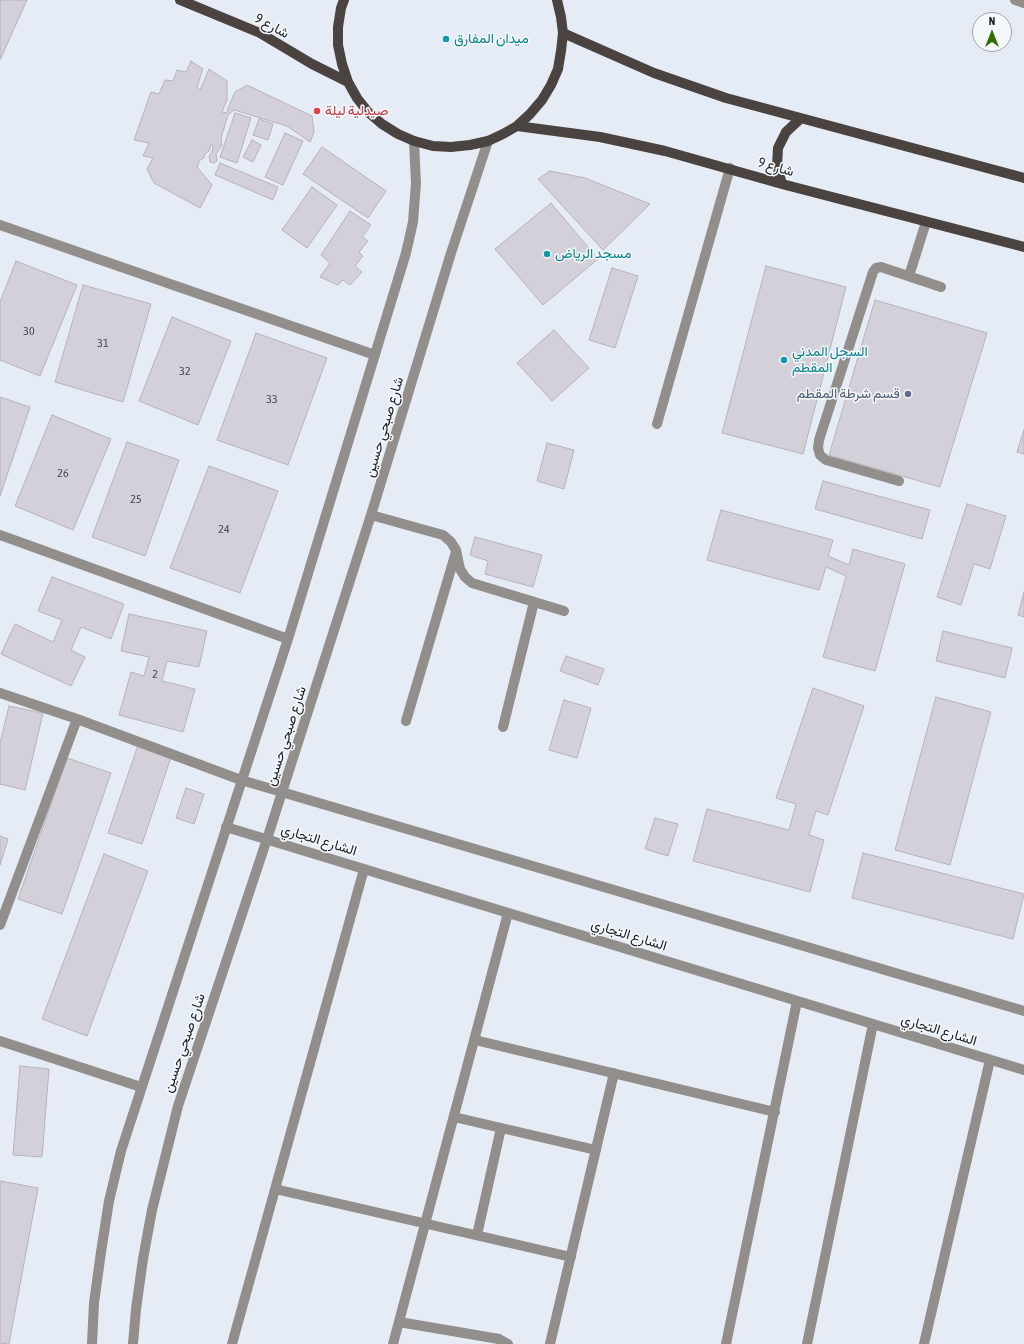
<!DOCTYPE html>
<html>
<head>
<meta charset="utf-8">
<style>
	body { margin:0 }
	#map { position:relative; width:1024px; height:1344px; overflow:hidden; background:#e5ecf5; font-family:"Asap Condensed",sans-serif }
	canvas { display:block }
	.north { position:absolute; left:972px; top:12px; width:40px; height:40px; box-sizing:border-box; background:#f5f9fe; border:1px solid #9ea1a6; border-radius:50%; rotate:0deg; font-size:11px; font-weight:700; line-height:16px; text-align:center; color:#1c1e22 }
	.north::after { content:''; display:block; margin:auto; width:14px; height:18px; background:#316f01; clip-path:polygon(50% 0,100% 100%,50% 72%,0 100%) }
</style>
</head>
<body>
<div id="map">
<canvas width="1024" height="1344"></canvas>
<div class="north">N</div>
</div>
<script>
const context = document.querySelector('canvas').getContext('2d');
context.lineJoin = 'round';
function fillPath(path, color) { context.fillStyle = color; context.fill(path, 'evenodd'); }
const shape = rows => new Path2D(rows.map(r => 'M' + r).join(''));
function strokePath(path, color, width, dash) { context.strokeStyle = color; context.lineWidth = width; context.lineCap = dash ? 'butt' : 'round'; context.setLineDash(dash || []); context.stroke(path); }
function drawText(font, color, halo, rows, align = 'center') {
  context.font = font + ' "Asap Condensed",Vazirmatn,sans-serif'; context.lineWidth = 3; context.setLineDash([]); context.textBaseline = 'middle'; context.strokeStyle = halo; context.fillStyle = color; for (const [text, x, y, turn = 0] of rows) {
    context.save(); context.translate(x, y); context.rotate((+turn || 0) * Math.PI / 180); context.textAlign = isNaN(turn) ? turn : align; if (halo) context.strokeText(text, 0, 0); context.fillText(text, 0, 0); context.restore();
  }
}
const building = shape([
	[0,0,27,0,0,60,0,0],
	[191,61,203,69,197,87,200,90,209,69,227,81,227,100,222,112,227,113,228,108,235,92,247,85,312,116,314,132,310,142,287,126,234,110,228,115,221,138,222,145,216,154,217,161,214,163,210,162,209,156,212,152,213,145,211,144,209,151,205,154,204,158,200,160,197,167,212,185,200,208,154,183,147,169,153,158,143,156,149,143,134,140,151,92,159,94,165,80,173,81,177,70,186,72,191,61],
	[235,113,251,118,237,163,220,157,235,113],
	[259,119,273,124,268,140,253,135,259,119],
	[285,133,303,141,283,185,265,177,285,133],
	[252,140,261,145,253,162,243,157,252,140],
	[322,147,386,191,368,218,303,174,322,147],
	[220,163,278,187,273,200,215,175,220,163],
	[550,171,585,178,650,204,603,250,538,179,550,171],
	[312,187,337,205,307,248,282,230,312,187],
	[551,203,598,259,543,305,495,249,551,203],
	[350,211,371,225,362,237,368,241,359,252,363,256,355,266,362,272,350,285,343,280,338,285,320,277,330,263,321,255,350,211],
	[16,261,77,285,40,376,0,360,0,302,16,261],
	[766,266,846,287,803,454,722,433,766,266],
	[612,268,638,276,615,348,589,340,612,268],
	[83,285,151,304,123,402,55,382,83,285],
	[875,300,987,333,940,487,829,455,875,300],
	[172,317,231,341,198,425,139,401,172,317],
	[554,330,589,368,552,401,517,363,554,330],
	[256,333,327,358,288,465,217,440,256,333],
	[0,397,30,407,0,496,0,397],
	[52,415,111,439,73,530,15,506,52,415],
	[1024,430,1024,454,1017,452,1024,430],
	[127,442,179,460,145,556,92,537,127,442],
	[547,443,574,450,564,489,537,481,547,443],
	[209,466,278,491,240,593,170,568,209,466],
	[823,481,930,510,922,539,815,509,823,481],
	[967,504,1006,516,990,569,974,564,961,605,937,597,967,504],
	[721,510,833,540,828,556,849,565,853,549,905,564,875,671,823,657,846,576,826,567,819,590,707,560,721,510],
	[475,537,542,555,533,587,485,574,488,561,470,555,475,537],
	[52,577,124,604,111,639,81,627,71,650,85,657,71,686,1,654,15,624,53,642,62,620,38,611,52,577],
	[1024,592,1024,617,1018,615,1024,592],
	[129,614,207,631,199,667,167,661,162,681,195,689,183,732,119,715,131,672,144,676,149,657,121,651,129,614],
	[943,631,1012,648,1005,678,936,661,943,631],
	[566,656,604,669,598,685,560,671,566,656],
	[813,688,864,706,828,815,816,811,809,835,824,840,810,892,693,861,707,809,789,830,796,804,776,798,813,688],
	[936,697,991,712,950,865,895,850,936,697],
	[564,700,591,708,577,758,549,750,564,700],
	[9,706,43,713,25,790,0,784,0,743,9,706],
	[138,745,171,757,142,844,108,833,138,745],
	[67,758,111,773,62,914,18,899,67,758],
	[186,788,204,794,194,824,176,818,186,788],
	[655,818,678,824,668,856,645,849,655,818],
	[0,836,8,839,0,865,0,836],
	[863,853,1024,894,1013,939,852,898,863,853],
	[104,854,148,871,87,1036,42,1019,104,854],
	[20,1066,49,1069,42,1157,13,1155,20,1066],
	[1,1181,38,1188,9,1344,0,1343,0,1187,1,1181]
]);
fillPath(building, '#d4d0d9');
strokePath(building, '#b6b2bb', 1);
strokePath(shape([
	[1015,0,1024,3],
	[0,225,375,355],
	[909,276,926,222],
	[657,424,730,168],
	[899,481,826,460,820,455,818,448,819,440,873,272,876,268,881,267,941,287],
	[371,515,443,535,451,542,456,550,460,569,465,577,472,583,564,611],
	[0,535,288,639],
	[0,693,77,719,241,780,1024,1011],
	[406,721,456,552],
	[503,727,534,602],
	[226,827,1024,1070],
	[0,925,77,719],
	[475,1040,775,1112],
	[0,1041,141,1087],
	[454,1117,596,1150],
	[275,1189,571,1257],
	[477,1235,501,1128],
	[399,1322,499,1339,508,1344],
	[92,1344,94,1303,101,1252,109,1201,121,1151,288,639,406,253,413,222,416,183,414,141],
	[133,1344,136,1309,143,1259,152,1210,178,1106,267,839,371,515,451,253,488,141],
	[232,1344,364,869],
	[393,1344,508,913],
	[550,1344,614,1073],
	[726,1344,797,1001],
	[807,1344,873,1024],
	[924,1344,990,1060]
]), '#928e8b', 10);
strokePath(shape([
	[180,0,260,33,312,64,348,82],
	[344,0,341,8,338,27,338,45,342,64,348,82,357,98,368,112,382,124,398,134,414,141,433,146,451,147,470,145,488,141,503,134,517,126,530,114,542,100,551,85,558,69,561,51,563,33,561,17,557,0],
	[563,33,654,73,726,98,1024,178],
	[517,126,600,137,665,151,782,184,1024,247],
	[782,184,777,166,778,148,786,132,800,119]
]), '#4b4340', 10);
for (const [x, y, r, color] of [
	[446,39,4,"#0f9aa8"],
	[317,111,4,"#e0444e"],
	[547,254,4,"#0f9aa8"],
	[784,360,4,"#0f9aa8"],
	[908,394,4,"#5c6f8a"]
]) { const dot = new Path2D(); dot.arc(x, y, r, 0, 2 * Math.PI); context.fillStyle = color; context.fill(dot); strokePath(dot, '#f5f9fe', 1.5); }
drawText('12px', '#4a4a50', null, [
	["30",29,331],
	["31",103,343],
	["32",185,371],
	["33",272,399],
	["26",63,473],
	["25",136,499],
	["24",224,529],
	["2",155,674]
]);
drawText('14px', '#1c1e22', '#f5f9fe', [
	["شارع 9",272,26,28],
	["شارع 9",776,167,16],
	["شارع صبحي حسين",384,427,-73],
	["شارع صبحي حسين",286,736,-72],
	["الشارع التجاري",319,840,17],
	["الشارع التجاري",629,935,17],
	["الشارع التجاري",939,1030,17],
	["شارع صبحي حسين",184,1043,-71]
]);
drawText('14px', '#0d838f', '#f5f9fe', [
	["ميدان المفارق",454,39],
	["مسجد الرياض",555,254],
	["السجل المدني",792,352],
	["المقطم",792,368]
], 'left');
drawText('14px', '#be3a42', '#f5f9fe', [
	["صيدلية ليلة",325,111]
], 'left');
drawText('14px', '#4e5e75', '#f5f9fe', [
	["قسم شرطة المقطم",900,394]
], 'right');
</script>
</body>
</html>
